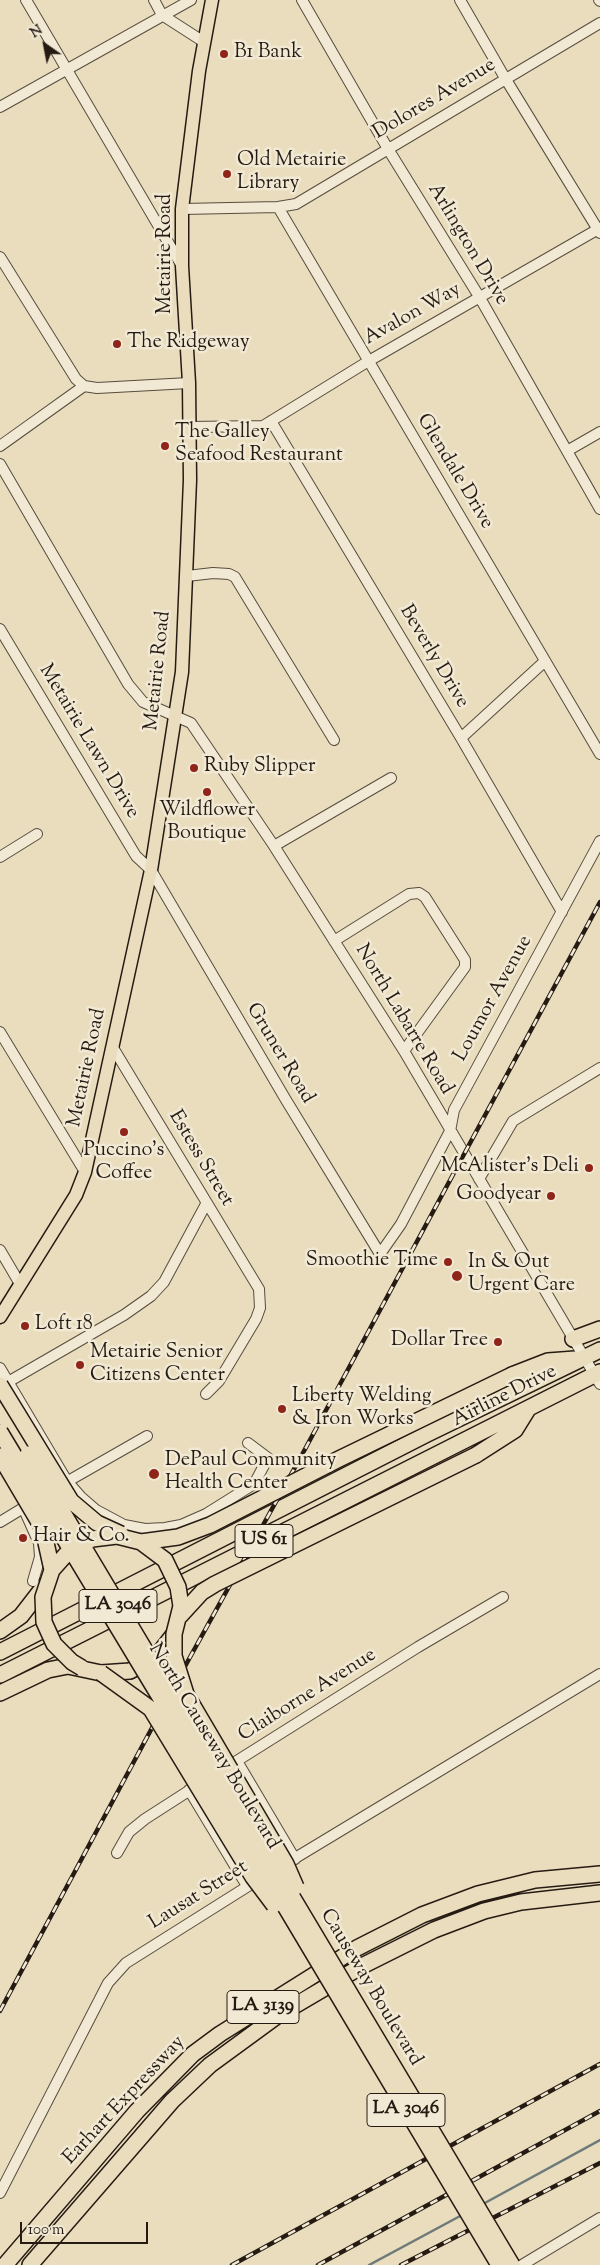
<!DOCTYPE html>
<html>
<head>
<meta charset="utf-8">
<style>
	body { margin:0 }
	#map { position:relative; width:600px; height:2265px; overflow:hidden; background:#e9ddbd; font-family:"Sorts Mill Goudy",serif }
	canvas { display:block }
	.north { position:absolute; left:20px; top:20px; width:50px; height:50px; -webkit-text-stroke:4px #f1e9d4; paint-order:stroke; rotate:327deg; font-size:14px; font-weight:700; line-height:20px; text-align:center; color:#261b13 }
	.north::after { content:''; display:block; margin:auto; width:18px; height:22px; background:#261b13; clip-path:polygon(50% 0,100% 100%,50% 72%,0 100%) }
	.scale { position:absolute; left:20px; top:2222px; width:128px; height:22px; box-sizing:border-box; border:2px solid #261b13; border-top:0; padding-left:6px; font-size:15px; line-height:18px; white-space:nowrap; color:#261b13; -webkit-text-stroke:4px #f1e9d4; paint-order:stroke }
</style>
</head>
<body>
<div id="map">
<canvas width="600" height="2265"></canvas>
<div class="north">N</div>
<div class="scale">100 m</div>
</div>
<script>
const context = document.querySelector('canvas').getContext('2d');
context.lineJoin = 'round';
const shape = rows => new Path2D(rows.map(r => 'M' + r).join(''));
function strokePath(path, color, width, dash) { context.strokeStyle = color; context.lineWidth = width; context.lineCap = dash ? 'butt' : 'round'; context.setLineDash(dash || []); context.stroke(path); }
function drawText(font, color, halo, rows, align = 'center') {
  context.font = font + ' "Sorts Mill Goudy",serif'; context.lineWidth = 5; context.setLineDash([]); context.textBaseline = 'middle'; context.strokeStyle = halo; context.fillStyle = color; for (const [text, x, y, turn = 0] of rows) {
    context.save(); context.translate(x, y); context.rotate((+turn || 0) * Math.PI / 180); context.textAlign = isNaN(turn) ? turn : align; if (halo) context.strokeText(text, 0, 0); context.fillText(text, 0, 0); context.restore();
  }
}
strokePath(shape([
	[483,2204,600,2140],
	[369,2265,462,2215]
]), '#6e7979', 2.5);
const minor = shape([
	[26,0,182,266],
	[154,0,162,15,204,42],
	[302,0,388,149,480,298,600,509],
	[460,0,505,78,600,233],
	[599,0,600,1],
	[0,107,191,0],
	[278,207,600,754],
	[182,209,278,207,296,204,600,23],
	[0,257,76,379,84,386,97,388,189,383],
	[271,421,461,738,562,912],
	[189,427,263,426,367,362,600,228],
	[0,446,84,386],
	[567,451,600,432],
	[0,464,128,684,143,702,191,723,274,846,404,1051,600,1384],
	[187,576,213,573,229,574,235,577,334,740],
	[0,629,136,856,151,870,286,1100,380,1254,401,1224,450,1131,454,1110,600,841],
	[461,738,544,662],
	[274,846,391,778],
	[0,857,37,834],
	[334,941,409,894,419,893,425,897,465,960,465,967,404,1051],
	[0,1032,85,1172],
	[112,1046,259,1289,260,1308,256,1319,219,1381,206,1394],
	[479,1179,513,1121,600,1068],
	[0,1250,20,1284],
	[0,1368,67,1481,81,1497,96,1510,124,1525,145,1529,165,1528,181,1525,206,1514,254,1484,268,1458,248,1443],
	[8,1382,124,1315,151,1296,164,1282,206,1204],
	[63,1484,147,1436],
	[26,1514,39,1543,40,1557,33,1581],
	[0,1522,33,1502],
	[237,1761,295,1859],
	[224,1769,418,1647,503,1597],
	[189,1790,247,1886],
	[117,1853,129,1832,145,1819,201,1783],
	[282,1866,600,1674],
	[0,2193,108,1983,126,1963,261,1878],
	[522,2265,600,2218]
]);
const major = shape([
	[0,1317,76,1195,85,1172,151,870,182,672,190,480,189,383,182,266,182,209,199,71,212,0]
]);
const highway = shape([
	[573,1339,600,1329],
	[512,1375,548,1361,575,1359],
	[0,1410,28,1454],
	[476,1455,515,1430,528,1409],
	[0,1631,21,1616,45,1585],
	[0,1652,427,1434,600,1350],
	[0,1675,600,1372],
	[0,1693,48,1670,68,1666,101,1673,130,1671,156,1657,174,1634],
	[5,2265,137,2111,193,2054,220,2034,357,1948,422,1915,478,1894,535,1880,600,1874],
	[30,2265,172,2101,210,2065,277,2016,362,1966,434,1930,484,1911,521,1902,600,1893]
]);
strokePath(minor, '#574c3e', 12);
strokePath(major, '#261b13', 15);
strokePath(highway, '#261b13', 18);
strokePath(minor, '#f1e9d4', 10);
strokePath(major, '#e9ddbd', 12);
strokePath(highway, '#e9ddbd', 15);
const rail = shape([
	[0,2011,189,1659,304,1451,600,902],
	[232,2265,600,2064],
	[318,2265,600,2111],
	[401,2265,600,2163]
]);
strokePath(rail, '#261b13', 4.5);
strokePath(rail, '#f1e9d4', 2.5, [8]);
const highwayBridge = shape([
	[0,1385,71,1501,97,1523,121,1534],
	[0,1432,199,1762,499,2265],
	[28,1454,512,2265],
	[0,1456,43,1529,52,1570],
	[141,1542,178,1537,210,1525,339,1459,512,1375],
	[180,1616,202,1592,215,1584,476,1455],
	[82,1668,72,1662,54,1644,44,1622,43,1597,52,1570,69,1551,92,1539,117,1536,141,1542,165,1560,178,1587,181,1606,174,1634,174,1656,186,1694,286,1864,296,1887],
	[101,1673,151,1709,253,1877,274,1905]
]);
strokePath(highwayBridge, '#261b13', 18, []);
strokePath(highwayBridge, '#e9ddbd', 15);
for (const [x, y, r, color] of [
	[224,54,5,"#8f2418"],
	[227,174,5,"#8f2418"],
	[117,344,5,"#8f2418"],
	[165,446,5,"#8f2418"],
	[194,768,5,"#8f2418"],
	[207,792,5,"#8f2418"],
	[124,1132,5,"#8f2418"],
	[589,1168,5,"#8f2418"],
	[551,1196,5,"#8f2418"],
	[448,1262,5,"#8f2418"],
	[457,1276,6,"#8f2418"],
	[25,1326,5,"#8f2418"],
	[498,1342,5,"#8f2418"],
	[80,1365,5,"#8f2418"],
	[282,1409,5,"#8f2418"],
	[154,1474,6,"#8f2418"],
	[23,1538,5,"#8f2418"]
]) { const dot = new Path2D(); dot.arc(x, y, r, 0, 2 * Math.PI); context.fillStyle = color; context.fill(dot); strokePath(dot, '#f1e9d4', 2); }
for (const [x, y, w] of [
	[264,1541,58],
	[118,1606,78],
	[263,2007,72],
	[406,2110,78]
]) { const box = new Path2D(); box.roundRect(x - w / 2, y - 16.5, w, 33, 4); context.fillStyle = '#f1e9d4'; context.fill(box); strokePath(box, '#261b13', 1); }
drawText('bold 19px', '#261b13', null, [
	["US 61",264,1541],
	["LA 3046",118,1606],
	["LA 3139",263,2007],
	["LA 3046",406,2110]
]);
drawText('20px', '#261b13', '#f1e9d4', [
	["B1 Bank",234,54],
	["Old Metairie",237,162],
	["Library",237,185],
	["The Ridgeway",127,344],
	["The Galley",175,434],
	["Seafood Restaurant",175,457],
	["Ruby Slipper",204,768],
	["Wildflower",207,812,"center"],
	["Boutique",207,835,"center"],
	["Puccino's",124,1152,"center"],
	["Coffee",124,1175,"center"],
	["McAlister's Deli",579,1168,"right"],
	["Goodyear",541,1196,"right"],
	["Smoothie Time",438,1262,"right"],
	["In & Out",468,1264],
	["Urgent Care",468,1287],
	["Loft 18",35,1326],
	["Dollar Tree",488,1342,"right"],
	["Metairie Senior",90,1354],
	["Citizens Center",90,1377],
	["Liberty Welding",292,1398],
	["& Iron Works",292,1421],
	["DePaul Community",165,1462],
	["Health Center",165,1485],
	["Hair & Co.",33,1538]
], 'left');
drawText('20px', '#261b13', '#f1e9d4', [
	["Dolores Avenue",435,100,-31],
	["Arlington Drive",467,245,59],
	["Metairie Road",167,254,-90],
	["Avalon Way",413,315,-29],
	["Glendale Drive",454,472,59],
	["Beverly Drive",433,657,59],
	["Metairie Road",159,671,-84],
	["Metairie Lawn Drive",88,742,59],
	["Loumor Avenue",494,999,-61],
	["North Labarre Road",403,1020,59],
	["Gruner Road",279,1054,59],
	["Metairie Road",88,1068,-78],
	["Estess Street",200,1159,59],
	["Airline Drive",505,1397,-27],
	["Claiborne Avenue",308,1696,-32],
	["North Causeway Boulevard",213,1747,59],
	["Lausat Street",199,1896,-32],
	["Causeway Boulevard",370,1988,59],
	["Earhart Expressway",125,2101,-47]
]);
</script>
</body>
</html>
